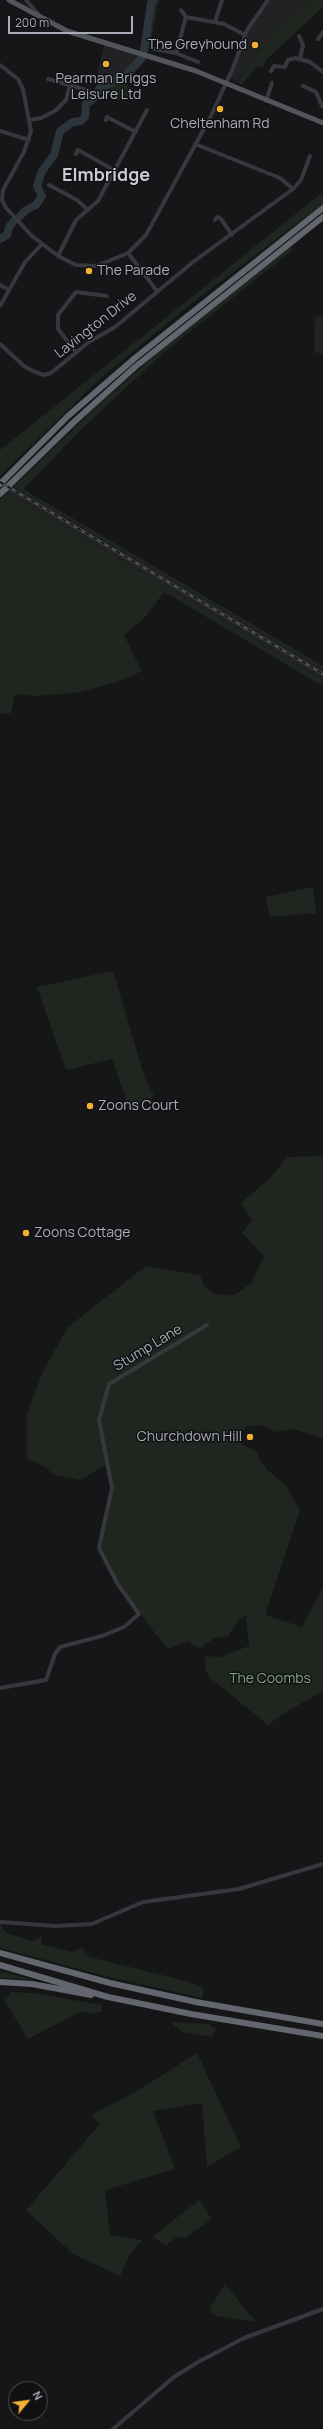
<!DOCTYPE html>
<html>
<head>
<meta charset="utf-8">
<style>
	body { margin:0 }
	#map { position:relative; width:323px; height:2429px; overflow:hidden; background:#161618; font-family:Manrope,sans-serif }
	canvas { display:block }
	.north { position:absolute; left:8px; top:2381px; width:40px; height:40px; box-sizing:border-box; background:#111113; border:1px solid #4d4f55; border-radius:50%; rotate:61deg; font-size:11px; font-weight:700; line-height:16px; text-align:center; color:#a8adb8 }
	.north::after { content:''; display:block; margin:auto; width:14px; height:18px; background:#f2b134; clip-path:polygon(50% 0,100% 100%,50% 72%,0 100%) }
	.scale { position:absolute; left:8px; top:16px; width:125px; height:18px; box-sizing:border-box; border:2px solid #a8adb8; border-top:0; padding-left:5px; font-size:12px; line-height:14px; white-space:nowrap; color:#a8adb8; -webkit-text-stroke:3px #111113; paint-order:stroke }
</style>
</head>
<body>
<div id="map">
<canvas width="323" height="2429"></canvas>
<div class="north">N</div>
<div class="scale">200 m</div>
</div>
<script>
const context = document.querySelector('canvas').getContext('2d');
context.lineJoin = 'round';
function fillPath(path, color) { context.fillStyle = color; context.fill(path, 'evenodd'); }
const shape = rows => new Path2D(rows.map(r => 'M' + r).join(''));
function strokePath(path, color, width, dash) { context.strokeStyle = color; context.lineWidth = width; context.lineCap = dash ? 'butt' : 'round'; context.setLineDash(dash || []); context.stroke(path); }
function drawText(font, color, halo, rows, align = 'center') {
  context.font = font + ' Manrope,sans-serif'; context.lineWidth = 3; context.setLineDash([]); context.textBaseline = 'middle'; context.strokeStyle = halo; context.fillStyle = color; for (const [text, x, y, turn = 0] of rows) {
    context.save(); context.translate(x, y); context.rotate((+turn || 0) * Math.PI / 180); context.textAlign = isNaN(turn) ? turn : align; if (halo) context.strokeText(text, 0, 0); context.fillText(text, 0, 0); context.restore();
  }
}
fillPath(shape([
	[268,0,311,0,266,40,236,83,229,76,245,35],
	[105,42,140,53,134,66,130,70,122,72,123,76,108,82,103,81,102,83,95,81],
	[0,480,323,670,323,680,0,489]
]), '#222225');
fillPath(shape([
	[146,0,161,0,158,3,149,51,141,49,149,1],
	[311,0,323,0,323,7,266,60,263,68,257,66,242,85,237,82,266,40],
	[121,82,132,88,125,103,103,92],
	[323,192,323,204,196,300,102,377,0,476,0,450],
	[290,247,293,250,167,350,86,425,23,489,323,666,323,670,13,487,93,410,164,347],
	[323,316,323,354,314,352,315,317],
	[7,493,323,680,323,686,164,592,143,620,124,635,141,670,138,673,114,683,75,693,34,696,17,694,15,695,11,713,0,714,0,500],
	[313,887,316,913,270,917,265,897],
	[113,971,145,1078,154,1096,140,1103,127,1101,112,1059,66,1070,37,987],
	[323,1156,323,1439,294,1429,274,1432,262,1425,245,1427,240,1435,241,1444,258,1452,258,1456,267,1470,285,1484,300,1510,265,1615,302,1627,323,1587,323,1691,283,1714,268,1725,209,1677,205,1668,205,1656,220,1657,249,1646,246,1615,239,1619,228,1636,215,1638,200,1648,194,1646,189,1641,167,1649,117,1583,99,1548,112,1488,107,1464,80,1480,54,1475,45,1467,27,1458,27,1413,44,1369,68,1327,146,1266,200,1275,204,1286,215,1294,235,1295,252,1282,264,1256,242,1233,252,1221,241,1203,271,1177,287,1157],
	[0,1924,6,1933,33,1941,43,1935,41,1944,72,1952,82,1948,90,1957,186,1981,204,1988,202,1998,106,1976,0,1948],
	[0,1971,34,1980,0,1978],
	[10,1992,33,1993,102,2005,102,2011,92,2014,82,2011,28,2039,3,1998,11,1995],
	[170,2022,209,2024,216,2029,212,2036,207,2036,182,2032],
	[197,2053,241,2147,207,2167,202,2103,153,2111,175,2169,105,2190,110,2235,142,2240,129,2256,120,2276,73,2254,26,2210,100,2124,91,2115,134,2093],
	[199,2200,212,2219,185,2238,177,2237,166,2245,152,2237],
	[225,2284,256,2322,216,2316,211,2313,210,2308]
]), '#1e261f');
strokePath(shape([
	[144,50,151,3,153,0],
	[20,216,26,210,36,205,42,196,37,186,42,171,54,155,60,131,73,122,81,121,85,117,86,104,93,99,100,88,124,77,142,58],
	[0,239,7,235,9,227,13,222]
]), '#2c353c', 8);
strokePath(shape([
	[26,0,39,15],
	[181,10,186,17],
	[186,17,224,24,245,35],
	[215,22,222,0],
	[299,36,303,45,300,59],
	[318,39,323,32],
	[154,49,176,53,198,62],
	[176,53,186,17],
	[0,65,18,79,23,89,31,131,24,152,3,190,2,200,6,208,32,236,58,256,76,265,96,266,128,253,146,235,211,116,233,68,247,30,268,0],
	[271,71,274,66,285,67,288,60,295,58,310,62,323,72],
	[48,79,90,91],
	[303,86,316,92,322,106],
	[266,101,272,83],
	[29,120,41,118,55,111,66,100,70,85],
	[106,120,107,117,136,132],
	[0,131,29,140],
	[195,144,280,178,293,189],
	[76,154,78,150,116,171],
	[49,185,77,200,88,210],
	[215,220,217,217,221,219,232,235],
	[128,253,157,291],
	[58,256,76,220,98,201,147,110],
	[0,285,9,290],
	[0,306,25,262,42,244],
	[0,344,24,366,35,372,44,375,51,373,89,342,115,327,193,262,293,189,301,180,310,156],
	[76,352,58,329,58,315,76,292,107,296],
	[0,1688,46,1680,55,1654,60,1647,102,1636,124,1627,139,1614,117,1583,99,1548,112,1488,99,1420,109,1384,207,1325],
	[0,1922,56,1926,92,1924,143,1902,239,1889,323,1864],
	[113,2429,174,2377,198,2362,244,2338,323,2309]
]), '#37383d', 4);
strokePath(shape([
	[9,0,67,31,196,71,323,123]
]), '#53555c', 5);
strokePath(shape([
	[0,484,68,416,135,358,323,208],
	[0,494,75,421,135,367,323,217],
	[0,1953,110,1983,196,2002,323,2024],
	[0,1965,108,1997,191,2014,323,2036],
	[0,1982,32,1984,91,1995]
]), '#63666e', 6);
const rail = shape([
	[0,482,323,674]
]);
strokePath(rail, '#4a4c52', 3);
strokePath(rail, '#111113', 1.5, [4.5]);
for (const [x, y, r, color] of [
	[255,45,4,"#f2b134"],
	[106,64,4,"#f2b134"],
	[220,109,4,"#f2b134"],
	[89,271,4,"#f2b134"],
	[90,1106,4,"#f2b134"],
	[26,1233,4,"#f2b134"],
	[250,1437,4,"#f2b134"]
]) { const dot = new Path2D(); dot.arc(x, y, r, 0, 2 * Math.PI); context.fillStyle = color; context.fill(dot); strokePath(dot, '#111113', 1.5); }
drawText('14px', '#a8adb8', '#111113', [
	["The Greyhound",247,45,"right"],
	["Pearman Briggs",106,79,"center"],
	["Leisure Ltd",106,95,"center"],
	["Cheltenham Rd",220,124,"center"],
	["The Parade",97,271],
	["Zoons Court",98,1106],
	["Zoons Cottage",34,1233],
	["Churchdown Hill",242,1437,"right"]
], 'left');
drawText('14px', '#a8adb8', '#111113', [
	["Lavington Drive",96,325,-38],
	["Stump Lane",148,1348,-31]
]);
drawText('14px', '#7fa381', '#111113', [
	["The Coombs",270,1679]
]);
drawText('bold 18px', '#c9ccd4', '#111113', [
	["Elmbridge",106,176]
]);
</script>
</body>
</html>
